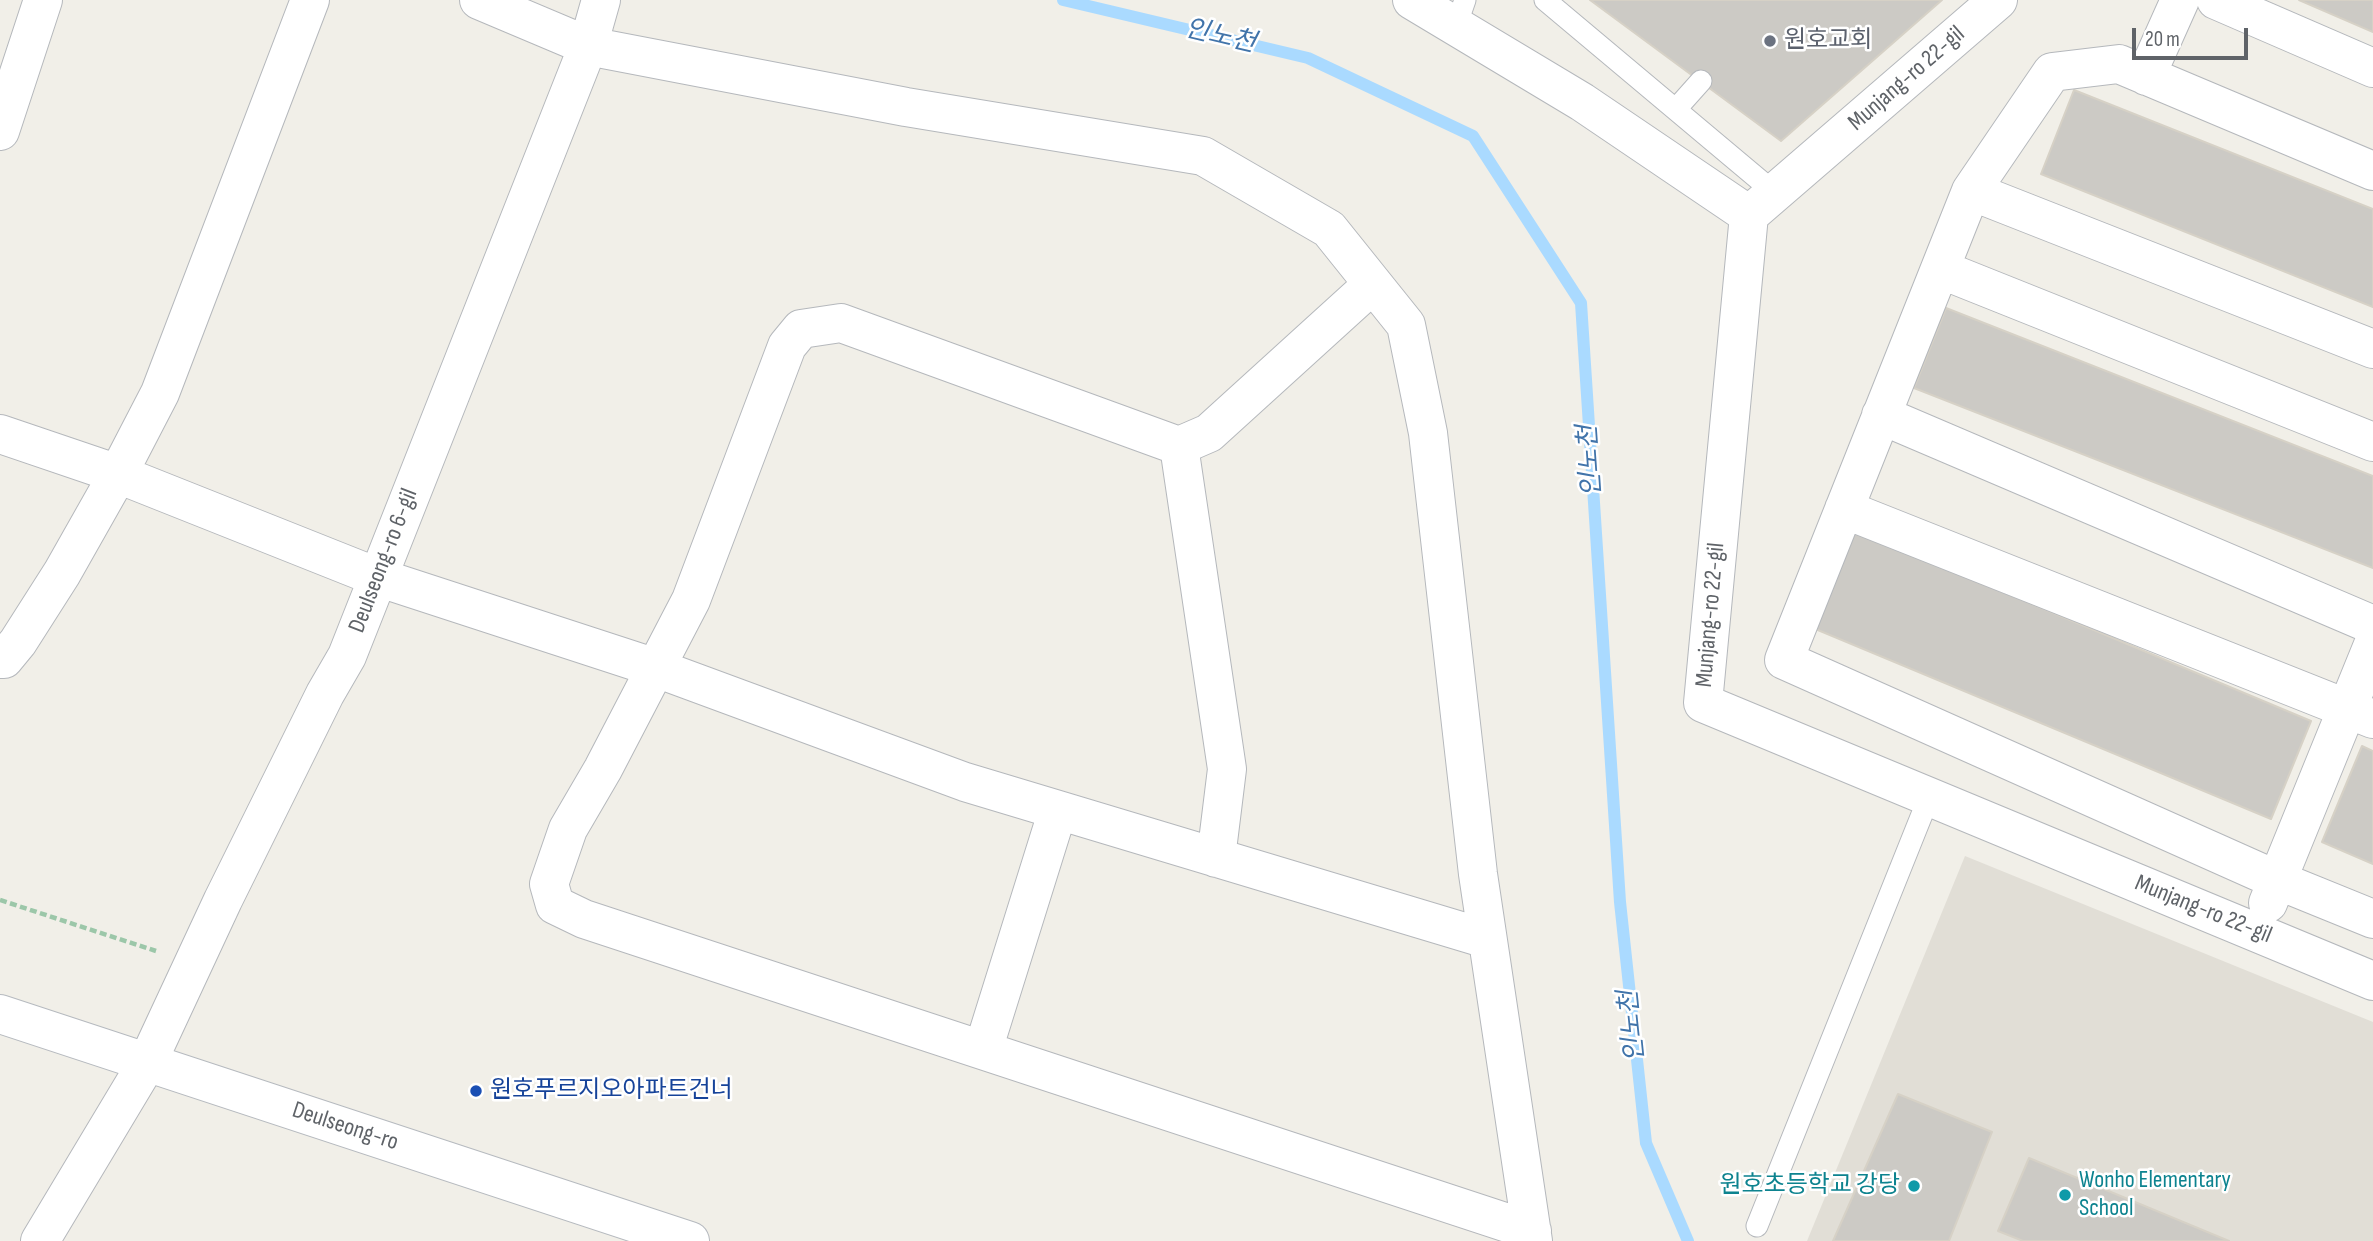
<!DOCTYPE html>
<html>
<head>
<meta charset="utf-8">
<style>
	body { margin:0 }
	#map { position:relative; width:2373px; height:1241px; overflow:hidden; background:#f1efe8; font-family:"Sofia Sans Condensed",sans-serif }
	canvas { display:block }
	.scale { position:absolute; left:2132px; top:28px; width:116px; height:32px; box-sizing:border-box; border:4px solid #5f6368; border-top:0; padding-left:9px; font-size:21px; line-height:24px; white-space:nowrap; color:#5f6368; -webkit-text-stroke:5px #fff; paint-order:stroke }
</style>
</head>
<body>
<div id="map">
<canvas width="2373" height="1241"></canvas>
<div class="scale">20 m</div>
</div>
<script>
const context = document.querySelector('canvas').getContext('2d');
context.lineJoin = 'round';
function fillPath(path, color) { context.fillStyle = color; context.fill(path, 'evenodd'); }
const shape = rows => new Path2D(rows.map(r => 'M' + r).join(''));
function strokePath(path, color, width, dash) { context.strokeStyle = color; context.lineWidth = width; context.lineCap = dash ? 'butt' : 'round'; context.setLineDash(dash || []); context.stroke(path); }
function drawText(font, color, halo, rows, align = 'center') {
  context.font = font + ' "Sofia Sans Condensed","Noto Sans KR",sans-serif'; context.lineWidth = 5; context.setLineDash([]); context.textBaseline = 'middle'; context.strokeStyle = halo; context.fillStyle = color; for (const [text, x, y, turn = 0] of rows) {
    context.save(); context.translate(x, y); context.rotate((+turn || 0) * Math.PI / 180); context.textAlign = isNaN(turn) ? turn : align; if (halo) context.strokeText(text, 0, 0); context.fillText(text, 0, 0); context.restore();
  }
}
fillPath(shape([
	[1965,856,2373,1022,2373,1241,1807,1241]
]), '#e1ded6');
strokePath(shape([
	[1063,0,1308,58,1473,136,1581,303,1620,902,1646,1143,1688,1241]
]), '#aadaff', 12);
const building = shape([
	[1590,0,1942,0,1781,141,1590,0],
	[2299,0,2373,0,2373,32,2299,0],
	[2074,90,2373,209,2373,307,2041,174,2074,90],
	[1946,308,2373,476,2373,568,1914,388,1946,308],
	[1853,529,2311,721,2271,819,1813,628,1853,529],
	[2362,746,2373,751,2373,864,2322,842,2362,746],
	[1898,1094,1992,1132,1949,1241,1833,1241,1898,1094],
	[2029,1158,2229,1241,2023,1241,1998,1231,2029,1158]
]);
fillPath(building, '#cccac5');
strokePath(building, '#d6d1c6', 2);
const lane = shape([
	[1545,0,1775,193],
	[1456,26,1465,0],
	[1676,109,1701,81],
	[1757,1226,1929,797]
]);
const street = shape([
	[479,0,588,46,906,107,1203,156,1329,229,1406,325,1428,433,1478,874,1533,1241],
	[1412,0,1582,102,1749,215],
	[1998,0,1749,215,1703,703,2373,981],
	[2216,0,2373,68],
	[2146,76,2180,0],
	[0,131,43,0],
	[2373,171,2119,64,2052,72,1971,191,2373,349],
	[1971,191,1784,660,2277,880,2373,919],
	[1940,269,2373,442],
	[1373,284,1209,433,1179,446,841,323,801,329,787,346,691,600,603,769,568,829,549,884,555,905,584,919,1532,1231],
	[1881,415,2373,625],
	[0,434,118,474,377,577,656,668,965,782,1487,939],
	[1179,446,1227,769,1216,858],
	[1844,509,2373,719],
	[0,659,4,659,18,642,62,573,118,474,160,393,310,0],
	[2268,903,2373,645],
	[983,1050,1058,810],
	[40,1241,148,1061,223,900,325,694,347,656,588,46,601,0]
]);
const secondary = shape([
	[0,1014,690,1241]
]);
strokePath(lane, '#b5b8bc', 23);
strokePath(street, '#b5b8bc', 40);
strokePath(secondary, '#b6babf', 40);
strokePath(shape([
	[0,900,156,951]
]), '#9cc7a9', 4.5, [7, 3.5]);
strokePath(lane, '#fff', 21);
strokePath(street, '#fff', 38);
strokePath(secondary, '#fff', 38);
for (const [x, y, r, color] of [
	[1770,41,7,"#6b7280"],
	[476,1091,7,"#1a4fb4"],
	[1914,1186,7,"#0f9aa8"],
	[2065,1195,7,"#0f9aa8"]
]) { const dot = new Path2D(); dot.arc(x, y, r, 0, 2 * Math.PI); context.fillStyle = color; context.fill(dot); strokePath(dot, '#fff', 2.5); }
drawText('24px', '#5b616d', '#fff', [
	["원호교회",1784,41]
], 'left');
drawText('24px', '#5f6368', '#fff', [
	["Munjang-ro 22-gil",1907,79,-41],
	["Deulseong-ro 6-gil",384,561,-69],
	["Munjang-ro 22-gil",1711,615,-85],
	["Munjang-ro 22-gil",2203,910,22],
	["Deulseong-ro",345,1127,18]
]);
drawText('24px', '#164399', '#fff', [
	["원호푸르지오아파트건너",490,1091]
], 'left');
drawText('24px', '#0d838f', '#fff', [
	["Wonho Elementary",2079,1181],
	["School",2079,1209],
	["원호초등학교 강당",1900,1186,"right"]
], 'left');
drawText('italic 26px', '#4174aa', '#fff', [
	["인노천",1220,37,13],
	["인노천",1591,461,-94],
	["인노천",1633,1026,-96]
]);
</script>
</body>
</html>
